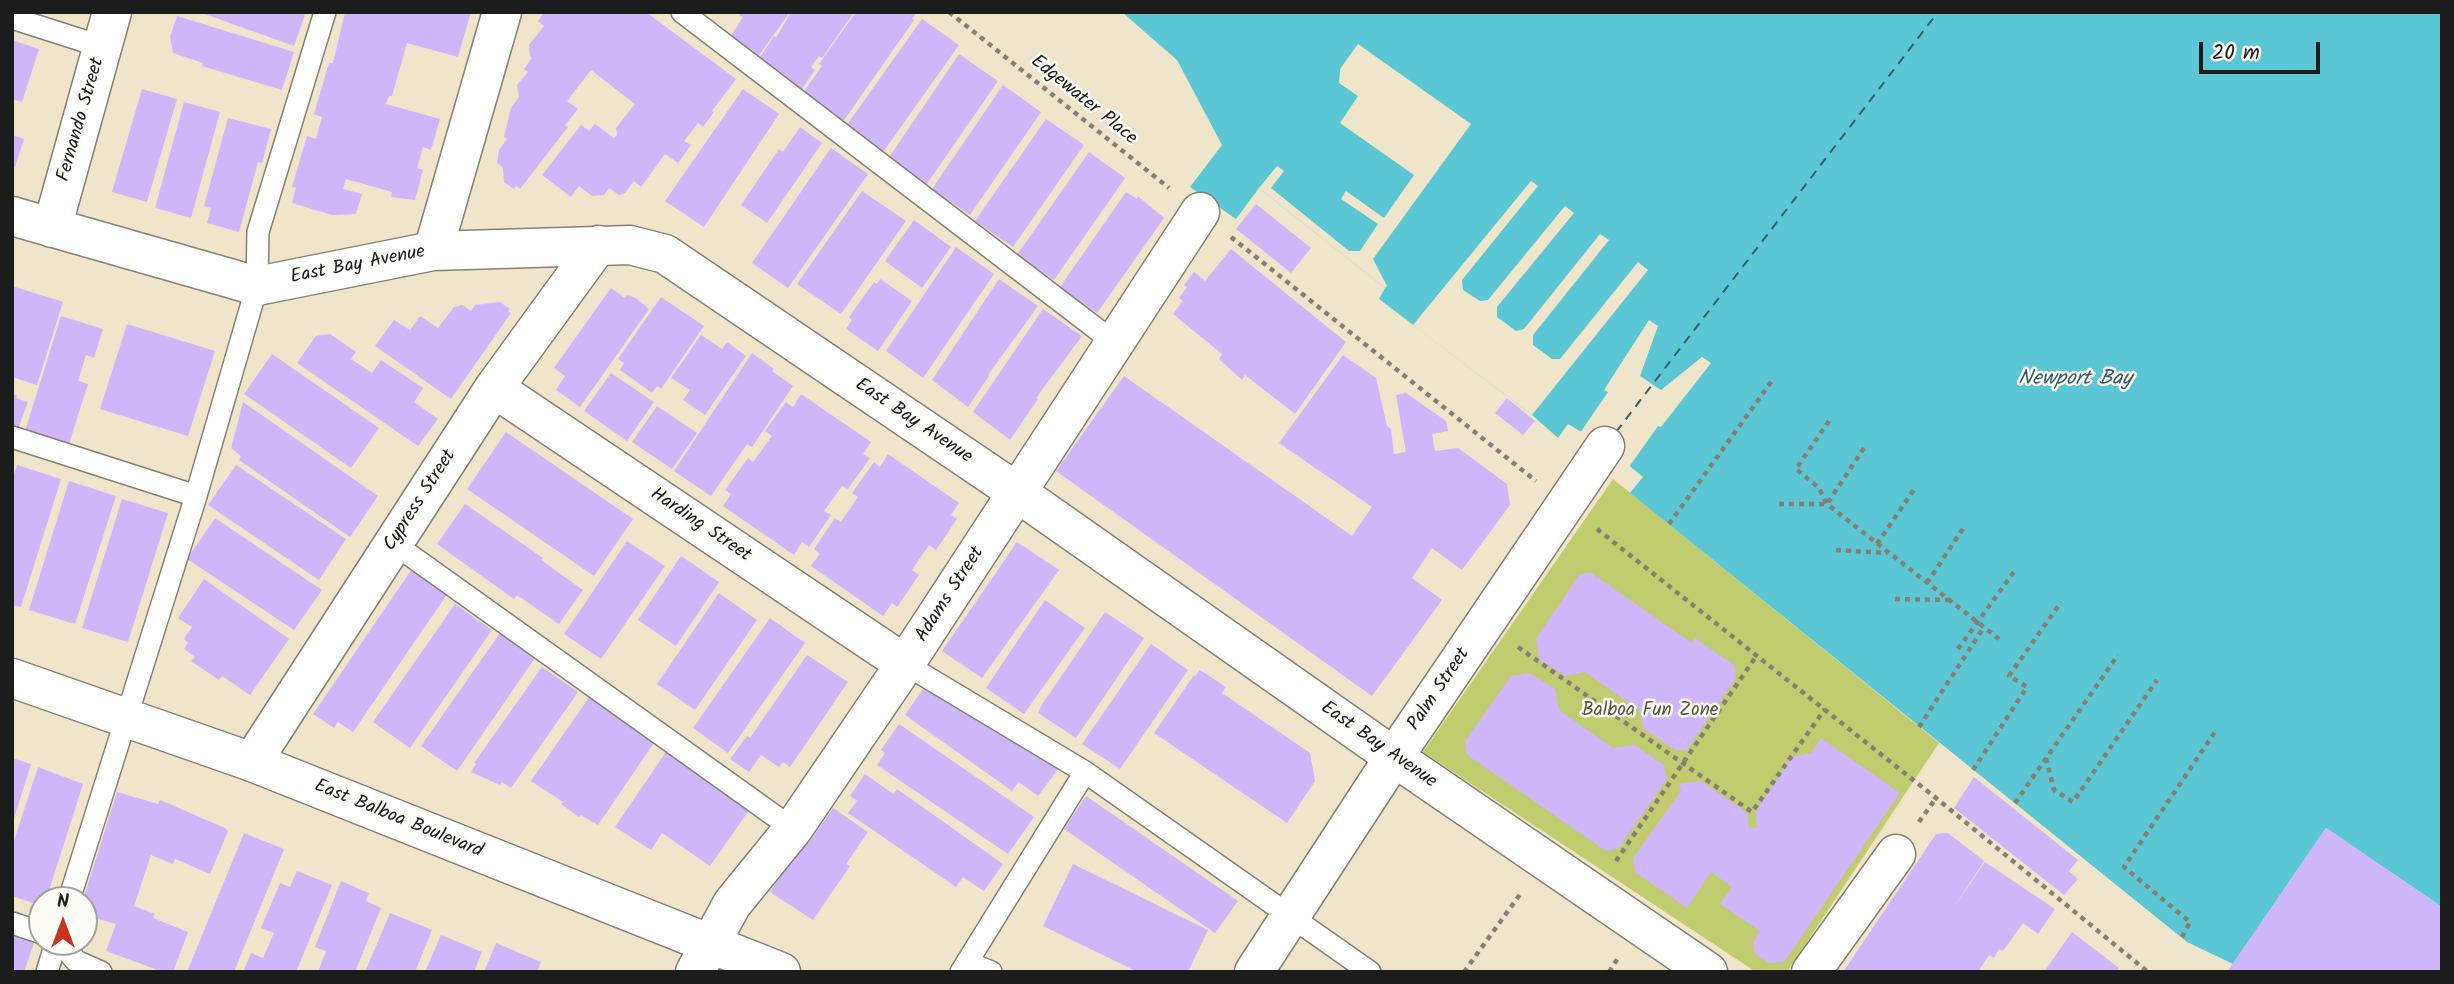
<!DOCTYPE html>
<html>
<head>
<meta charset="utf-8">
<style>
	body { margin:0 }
	#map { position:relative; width:2454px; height:984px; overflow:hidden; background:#efe5ca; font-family:Kalam,sans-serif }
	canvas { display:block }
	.frame { position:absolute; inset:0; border:14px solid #1c1c1c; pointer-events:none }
	.north { position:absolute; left:28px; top:886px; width:70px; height:70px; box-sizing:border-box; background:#fdfcf7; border:2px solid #a3a29f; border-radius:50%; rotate:0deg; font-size:19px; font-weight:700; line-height:28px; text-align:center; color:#1c1c1c }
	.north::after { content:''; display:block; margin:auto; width:24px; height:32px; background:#c8321e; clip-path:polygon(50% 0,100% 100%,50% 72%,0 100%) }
	.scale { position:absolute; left:2199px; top:42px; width:121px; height:32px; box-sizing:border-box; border:4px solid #1c1c1c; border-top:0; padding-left:9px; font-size:21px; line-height:24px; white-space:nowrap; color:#1c1c1c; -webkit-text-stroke:5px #fdfcf7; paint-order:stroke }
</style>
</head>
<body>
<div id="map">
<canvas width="2454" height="984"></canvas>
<div class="frame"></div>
<div class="north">N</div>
<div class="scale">20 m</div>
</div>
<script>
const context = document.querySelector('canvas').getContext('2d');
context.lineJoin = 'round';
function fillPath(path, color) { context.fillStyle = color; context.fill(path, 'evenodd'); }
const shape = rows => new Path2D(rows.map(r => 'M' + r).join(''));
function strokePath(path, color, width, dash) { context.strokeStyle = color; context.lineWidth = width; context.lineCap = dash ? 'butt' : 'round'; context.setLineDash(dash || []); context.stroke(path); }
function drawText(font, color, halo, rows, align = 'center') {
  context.font = font + ' Kalam,sans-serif'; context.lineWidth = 5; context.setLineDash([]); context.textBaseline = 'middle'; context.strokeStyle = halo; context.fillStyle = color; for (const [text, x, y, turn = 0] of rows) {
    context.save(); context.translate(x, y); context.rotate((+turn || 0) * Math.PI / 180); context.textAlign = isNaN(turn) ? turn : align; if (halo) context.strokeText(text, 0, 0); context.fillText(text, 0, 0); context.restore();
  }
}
fillPath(shape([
	[1613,479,1939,743,1787,972,1756,972,1423,752]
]), '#c0cc6e');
fillPath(shape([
	[1122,12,2442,12,2442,907,2326,828,2233,964,2187,942,1630,493,1643,477,1605,446,1568,424,1558,438,1532,415,1379,299,1385,288,1259,188,1236,219,1190,187,1222,145,1177,60]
]), '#5bc7d5');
fillPath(shape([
	[1358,44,1471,124,1373,259,1387,286,1385,288,1259,188,1277,166,1284,171,1271,188,1349,251,1360,251,1378,224,1341,199,1346,191,1384,218,1414,175,1340,123,1358,96,1339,83,1340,69],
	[1531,181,1538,186,1462,280,1463,290,1480,301,1488,300,1565,206,1574,213,1497,307,1497,317,1516,331,1524,329,1600,234,1609,240,1533,335,1533,345,1552,359,1560,359,1638,262,1648,270,1532,415,1413,325],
	[1649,320,1658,326,1640,376,1661,390,1702,357,1711,363,1661,427,1658,426,1629,467,1605,446,1580,433,1608,392,1604,390]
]), '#efe5ca');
strokePath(shape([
	[1616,432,1938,12]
]), '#356066', 2, [9, 7]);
fillPath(shape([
	[199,12,306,12,294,46],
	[345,12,471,12,458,57,407,43,392,96,389,96,386,104,440,119,431,150,423,147,417,168,423,170,415,200,391,197,392,192,346,179,343,189,362,194,356,214,332,215,292,203,296,188,292,187,307,136,316,139,322,117,314,114,329,63,333,63],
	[544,12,646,12,736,79,712,111,714,112,703,127,698,123,684,141,691,145,678,163,665,154,641,187,634,181,625,193,619,195,609,188,604,195,592,196,579,186,571,197,542,175,581,125,589,131,595,124,614,138,617,135,616,128,635,104,591,70,567,101,578,109,565,125,568,127,520,189,516,186,514,189,504,182,503,168,497,163,499,150,507,139,504,137,511,108,519,97,517,85,528,72,524,69,532,58,530,56,529,45,544,26,538,21],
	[741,12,790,12,755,61,727,42,743,17,739,15],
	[791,12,854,12,822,58,819,56,811,67,815,70,797,96,756,63,774,36,776,38],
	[856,12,917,12,912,19,914,20,840,126,800,97,822,66,819,64],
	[177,16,294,52,282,90,202,66,203,63,173,53,170,37],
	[922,19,959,45,881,155,844,129],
	[12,40,39,49,22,102,12,99],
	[959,54,998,81,926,185,888,159],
	[1003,85,1041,112,970,215,932,189],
	[142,89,177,99,147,202,112,192],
	[743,89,779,114,704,227,665,201],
	[184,102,220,112,191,218,155,208],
	[228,118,271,129,262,163,258,162,239,232,207,223,211,208,204,206],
	[1046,119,1084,145,1013,247,975,221],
	[800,127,822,143,767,223,741,205,779,149,783,152],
	[12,135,24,139,15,167,12,166],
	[831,148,868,174,788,288,752,263],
	[1089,152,1125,178,1054,280,1017,255],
	[862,191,906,221,841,314,797,284],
	[1126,192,1137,199,1138,196,1164,218,1097,313,1060,287],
	[1256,204,1311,248,1291,273,1236,229],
	[914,220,951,247,922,288,885,261],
	[956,247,994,274,923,378,886,351],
	[1231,249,1346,342,1295,414,1245,375,1242,380,1219,359,1222,354,1173,314,1183,301,1179,298,1187,287,1184,285,1194,272,1205,281],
	[880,279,912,301,878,351,846,329,852,320,849,317,874,282,877,284],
	[999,279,1038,306,988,375,989,376,968,407,932,380],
	[12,286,63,302,37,385,12,377],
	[611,288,625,298,627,295,636,298,649,309,580,407,556,390,565,376,554,368],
	[661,297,704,326,661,389,657,386,652,393,620,370,624,363,618,359],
	[500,302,510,309,508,311,511,313,451,399,375,346,394,320,410,330,420,316,438,328,454,307,462,305,471,311,475,305],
	[1043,309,1082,336,1036,398,1038,399,1010,440,973,412],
	[61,316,103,329,94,358,86,355,78,381,88,384,69,444,25,431],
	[127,324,215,351,188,436,100,409],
	[330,334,356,352,351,359,372,373,381,360,423,388,414,402,438,419,418,446,297,363,316,336],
	[701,335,722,349,727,342,746,356,705,415,683,400,690,390,671,378],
	[752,353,774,369,772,371,793,386,752,447,747,444,711,496,674,471],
	[272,354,379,428,351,468,244,394],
	[1343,355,1376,378,1387,426,1391,429,1394,454,1406,452,1396,395,1406,393,1446,421,1448,431,1432,434,1435,451,1458,448,1507,484,1510,505,1462,570,1432,548,1412,578,1442,600,1372,696,1056,471,1124,376,1352,536,1372,507,1279,443],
	[611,373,654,402,627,441,584,411],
	[12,394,17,395,16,398,28,402,18,429,12,427],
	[801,394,871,442,863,454,870,458,848,489,842,486,824,511,831,515,809,547,802,542,794,555,723,506,731,494,725,490,748,458,753,462,772,436,765,431,786,402,793,407],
	[1507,398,1535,421,1523,435,1495,413],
	[243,402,378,496,350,537,239,460,241,456,231,448],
	[657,406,697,433,672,469,632,442],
	[506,432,633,519,594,576,467,489],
	[888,454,959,503,951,515,957,519,936,550,929,545,912,570,919,575,897,607,892,603,883,616,811,566,820,554,814,549,835,518,841,522,858,497,852,493,874,462,880,467],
	[17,465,61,479,21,607,12,605,12,480],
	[236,465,346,539,319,580,208,505],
	[69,481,116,496,75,624,29,610],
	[122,499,168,513,128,642,82,628],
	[465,504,543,558,541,560,583,590,559,624,517,595,514,599,437,544],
	[215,518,322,590,294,630,187,559],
	[627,541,665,566,601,659,564,634],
	[1017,542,1059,570,982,678,942,651],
	[681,556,719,582,676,646,638,620],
	[414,566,450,590,353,732,338,722,334,728,313,714],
	[1590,572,1692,643,1695,638,1735,666,1736,678,1687,750,1675,750,1643,728,1640,711,1585,672,1565,676,1539,659,1536,639,1579,575],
	[204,579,289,639,250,695,222,676,219,680,191,661,195,657,184,649,188,643,184,639,192,627,178,618],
	[719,593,757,620,695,710,657,684],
	[1045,600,1085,628,1024,714,986,688],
	[455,604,492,630,410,748,373,722],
	[1105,612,1144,638,1076,738,1038,713,1041,706],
	[770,618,805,643,728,753,693,728],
	[500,633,535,658,457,771,421,746],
	[1151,644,1188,670,1120,769,1082,744],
	[807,655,848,682,790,767,783,762,779,767,761,755,749,772,730,759,747,736,750,738],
	[542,667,578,692,511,788,502,782,500,785,471,772,476,764,474,763],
	[1200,670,1226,687,1222,693,1310,753,1315,781,1287,823,1154,733,1194,675,1195,676],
	[1530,673,1555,689,1559,710,1613,748,1635,745,1664,765,1667,779,1619,848,1606,851,1467,755,1465,741,1511,676],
	[928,682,1059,768,1038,796,1019,782,1012,791,905,715],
	[590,696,656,740,598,825,581,815,579,817,561,804,563,802,531,781],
	[899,724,1034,817,1008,854,877,765,885,753,881,750],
	[1821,738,1900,793,1784,962,1769,963,1755,954,1753,941,1760,931,1720,904,1732,887,1711,872,1687,908,1635,872,1633,858,1681,791,1679,784,1701,781,1747,813,1749,829,1757,827,1755,812,1792,757,1811,753],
	[670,746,754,803,710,866,662,833,651,850,615,827],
	[12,758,31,764,13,822,12,822],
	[38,767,83,784,46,900,42,900,42,906,12,896,12,847],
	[865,774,893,794,897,789,1003,864,984,891,963,877,956,887,848,813,857,801,850,796],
	[1974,777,2078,860,2069,871,2078,879,2064,895,1954,808],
	[117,792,158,804,160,800,225,828,228,831,210,874,175,859,173,864,151,855,134,906,155,914,153,918,188,932,173,972,163,972,106,951,116,924,84,915,83,900],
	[1086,796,1238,901,1215,933,1064,829],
	[833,808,868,832,846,864,850,866,813,920,770,892,805,840,809,843],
	[2326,828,2442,907,2442,972,2227,972],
	[244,833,284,849,234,972,187,972],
	[1948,833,1984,861,1954,907,1985,862,2055,909,2038,934,2023,923,2003,951,1999,949,1994,958,1989,955,1978,972,1843,972,1936,834],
	[1073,864,1208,930,1188,972,1138,972,1043,926],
	[297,871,332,885,296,972,243,972,251,953,263,958,274,933,261,928,280,883,290,887],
	[341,881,369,893,366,901,381,908,355,972,318,972,326,951,315,947],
	[390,913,432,930,415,972,365,972],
	[2072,932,2119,968,2116,972,2044,972],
	[441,935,482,952,474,972,425,972],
	[12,936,34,943,24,972,12,972],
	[496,943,541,962,537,972,484,972]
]), '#ceb6fb');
const lane = shape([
	[682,12,1115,343],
	[12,18,103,47],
	[12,437,196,496],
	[393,543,793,829],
	[905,664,1085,772,1370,972],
	[69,900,196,496,257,286,258,232,325,12],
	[12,923,42,933],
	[60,942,76,961,101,972],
	[967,962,991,972],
	[47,972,56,942],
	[961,972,1085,772]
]);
const street = shape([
	[12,216,257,286,433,251,630,245,665,254,1018,493,1394,757,1708,972],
	[52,228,112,12],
	[433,251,502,12],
	[494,388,905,664],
	[252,762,494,388,598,245],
	[695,972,732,904,793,829,905,664,1200,212],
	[1254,972,1394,757,1605,446],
	[1811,972,1896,854]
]);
const primary = shape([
	[12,678,252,762,781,972]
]);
strokePath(lane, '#868073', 24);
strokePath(street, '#868073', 41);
strokePath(primary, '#868073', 41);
strokePath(shape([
	[949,12,1169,188],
	[1231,237,1536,481],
	[1829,421,1796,469,1819,488,1827,504,1999,639],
	[1779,504,1827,504,1864,448],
	[1669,524,1774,378],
	[1597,529,1936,798,2148,972],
	[1877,544,1915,488],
	[1836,550,1887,553],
	[1927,583,1964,527],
	[1895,599,1949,600],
	[1518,647,1752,812,1825,709],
	[1958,649,2016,569],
	[1919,727,1984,627],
	[2046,758,2054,790,2073,802,2157,680],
	[1973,770,2027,687,2009,676,2061,602],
	[2015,803,2118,655],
	[1919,822,1936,798],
	[1616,861,1757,655],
	[2182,937,2190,922,2124,867,2217,729],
	[1464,972,1521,893],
	[1609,972,1618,958]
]), '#868073', 4.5, [5, 5]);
strokePath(lane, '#fff', 21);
strokePath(street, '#fff', 38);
strokePath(primary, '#fff', 38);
drawText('19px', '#1c1c1c', '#fdfcf7', [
	["Edgewater Place",1083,101,39],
	["Fernando Street",82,120,-74],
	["East Bay Avenue",358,266,-11],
	["East Bay Avenue",913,422,34],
	["Cypress Street",421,501,-57],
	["Harding Street",700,526,34],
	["Adams Street",951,595,-57],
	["Palm Street",1440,690,-56],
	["East Bay Avenue",1378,746,35],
	["East Balboa Boulevard",398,820,22]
]);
drawText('19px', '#555a39', '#fdfcf7', [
	["Balboa Fun Zone",1650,712]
]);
drawText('italic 21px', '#356066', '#fdfcf7', [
	["Newport Bay",2075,380]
]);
</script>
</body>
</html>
